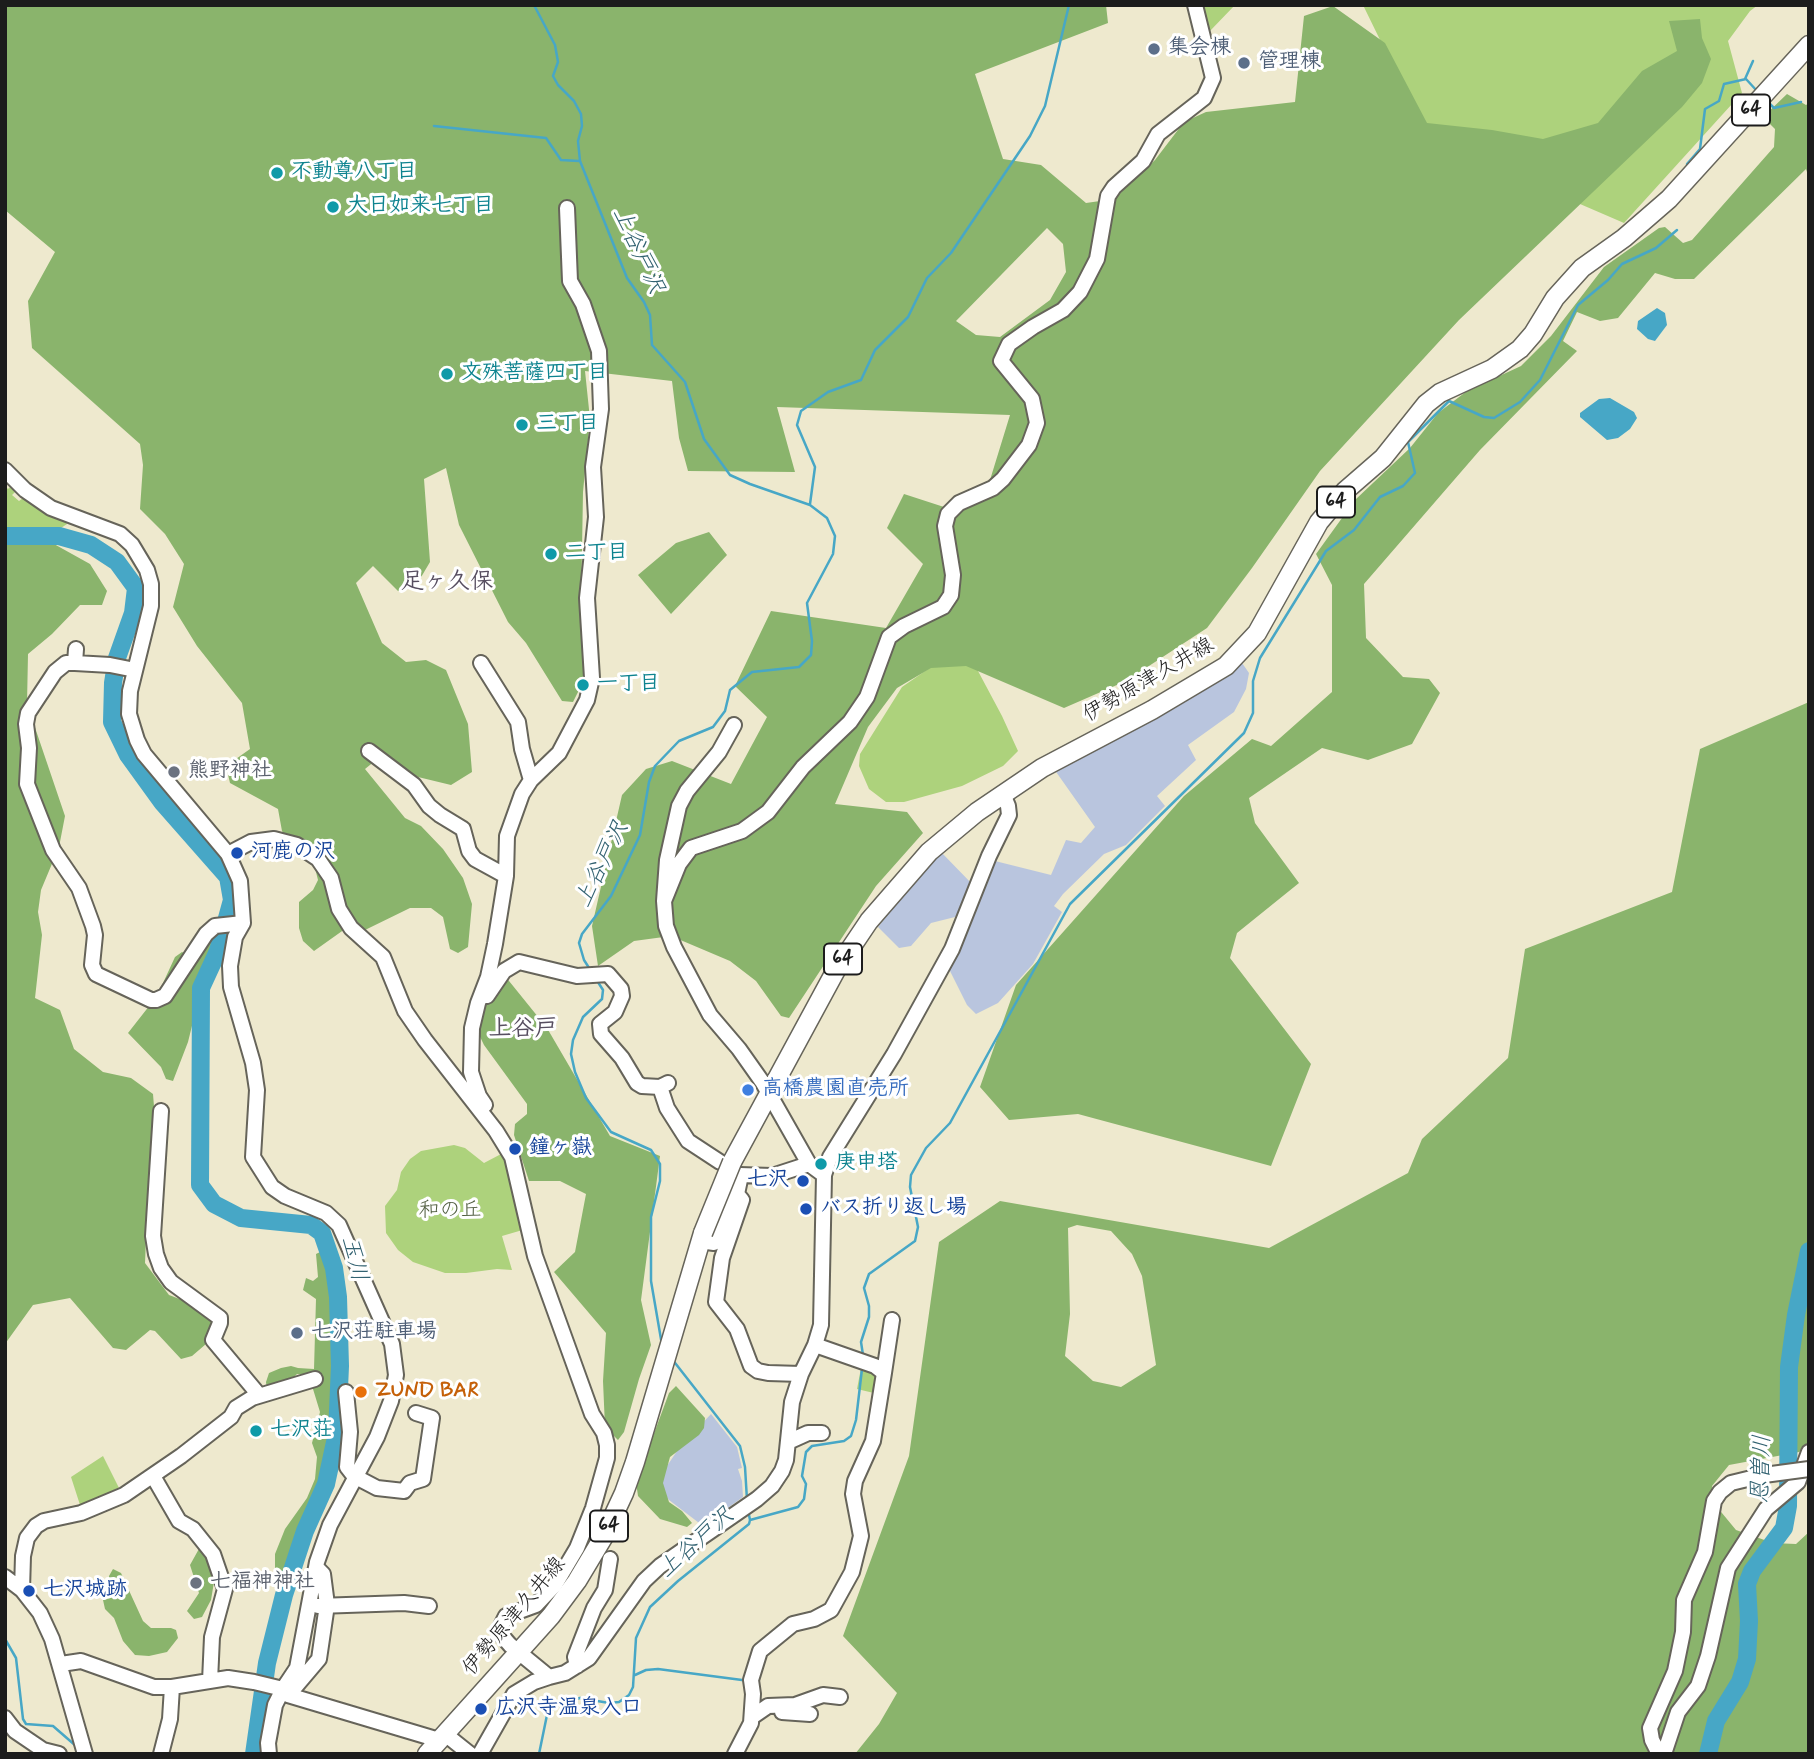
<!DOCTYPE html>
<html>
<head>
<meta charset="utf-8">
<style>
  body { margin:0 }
  #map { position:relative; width:1814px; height:1759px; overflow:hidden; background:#eee9ce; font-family:Mynerve,sans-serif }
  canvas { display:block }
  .frame { position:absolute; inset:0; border:7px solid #1c1c1c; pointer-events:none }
</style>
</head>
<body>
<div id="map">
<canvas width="1814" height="1759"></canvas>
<div class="frame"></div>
</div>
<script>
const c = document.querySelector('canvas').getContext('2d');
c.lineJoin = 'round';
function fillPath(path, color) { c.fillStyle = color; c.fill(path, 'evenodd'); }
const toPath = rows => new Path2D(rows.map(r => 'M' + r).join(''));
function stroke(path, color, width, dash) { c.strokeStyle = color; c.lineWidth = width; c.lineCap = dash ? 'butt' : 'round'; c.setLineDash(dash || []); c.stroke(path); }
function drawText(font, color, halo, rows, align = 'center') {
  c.font = font + ' Mynerve,"Klee One",sans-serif'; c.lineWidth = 6; c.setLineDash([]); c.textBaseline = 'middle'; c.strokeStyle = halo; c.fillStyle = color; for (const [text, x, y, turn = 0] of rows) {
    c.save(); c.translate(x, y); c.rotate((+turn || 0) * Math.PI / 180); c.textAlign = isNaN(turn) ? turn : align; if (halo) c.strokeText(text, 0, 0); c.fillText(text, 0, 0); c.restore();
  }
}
fillPath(toPath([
  [1240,660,1249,673,1246,689,1234,712,1188,745,1196,760,1157,796,1165,806,1126,845,1104,854,1063,894,1054,906,1062,912,1033,964,998,1003,976,1014,967,1005,948,967,995,861,1051,875,1066,840,1081,843,1095,827,1054,769],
  [941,852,974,886,955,917,931,923,911,946,899,948,878,927,920,873],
  [711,1414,737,1447,742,1468,738,1469,742,1481,743,1497,703,1526,669,1500,664,1493,662,1480,665,1469,679,1448]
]), '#b9c5de');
fillPath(toPath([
  [1202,5,1235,5,1209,32],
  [1363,5,1758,5,1750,11,1728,41,1742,93,1624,223,1536,185,1424,130],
  [5,486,8,489,10,487,15,492,12,495,19,501,23,498,44,513,66,521,67,524,55,532,25,530,5,533],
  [947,656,970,656,1002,716,1018,751,1003,766,962,786,904,802,886,802,869,789,859,766,860,754,902,687],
  [454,1145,465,1148,484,1163,503,1153,508,1161,526,1229,502,1236,512,1270,497,1269,466,1273,445,1273,413,1262,398,1250,386,1233,385,1206,397,1190,401,1172,410,1159,421,1151],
  [861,1368,880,1371,878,1394,857,1389],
  [103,1456,120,1490,81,1508,71,1477]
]), '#add27c');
fillPath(toPath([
  [5,5,1106,5,1108,23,975,74,1003,159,1041,165,1086,203,1114,199,1155,160,1184,122,1206,112,1295,102,1304,16,1333,6,1385,43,1427,123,1492,130,1543,139,1598,123,1642,71,1677,51,1669,21,1700,19,1702,38,1711,59,1702,83,1682,107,1459,320,1320,471,1252,568,1207,628,1126,681,1064,708,966,666,931,668,897,688,868,727,835,804,907,812,923,833,876,886,789,1018,781,1016,756,981,730,961,671,936,634,941,598,966,592,926,622,795,646,769,672,761,731,784,767,717,735,686,771,611,886,628,923,564,887,528,904,494,944,507,963,506,990,480,1010,415,777,407,795,472,688,471,679,438,672,381,585,371,590,419,583,492,581,607,584,680,573,702,562,701,526,643,508,622,459,525,446,468,424,479,430,562,417,584,398,591,373,566,356,583,382,643,406,662,426,660,446,670,468,724,472,772,451,785,418,777,381,756,365,769,405,818,421,826,443,849,463,878,472,904,468,947,458,953,450,949,443,917,431,908,410,908,365,930,352,924,314,951,303,941,299,928,299,902,313,890,318,880,314,864,293,850,282,831,278,809,230,783,226,766,250,749,242,703,197,646,173,607,184,564,165,534,140,509,143,465,140,444,32,348,28,301,55,252,5,210],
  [1047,228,1063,244,1066,272,1050,300,1000,337,976,335,956,321],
  [1787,94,1806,105,1809,103,1809,178,1806,169,1694,279,1675,279,1655,273,1618,318,1600,321,1577,312,1563,341,1577,351,1480,450,1364,584,1366,638,1403,677,1429,679,1440,693,1412,744,1368,760,1322,748,1249,798,1255,823,1299,883,1237,933,1230,958,1311,1064,1271,1166,1078,1114,1009,1120,980,1087,1016,985,1184,796,1252,739,1271,746,1332,692,1332,585,1316,554,1355,500,1410,448,1438,413,1467,391,1521,366,1551,336,1604,267,1659,228,1665,227,1683,243,1692,240,1774,147,1775,129,1763,117],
  [709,532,727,555,671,614,638,575,676,543],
  [5,544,54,544,90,564,107,591,102,605,80,605,52,634,28,654,27,704,65,816,59,847,41,890,38,912,42,935,35,998,60,1010,74,1049,103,1072,131,1078,153,1094,156,1131,148,1191,145,1263,169,1295,198,1306,212,1315,213,1326,206,1344,192,1356,181,1359,155,1331,150,1330,126,1350,113,1348,70,1298,33,1305,5,1344],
  [1809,702,1809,1445,1799,1452,1729,1465,1712,1486,1717,1507,1736,1530,1773,1543,1796,1544,1809,1532,1809,1754,855,1754,879,1724,897,1693,843,1636,909,1456,939,1242,1000,1201,1269,1248,1408,1173,1422,1139,1508,1058,1525,949,1672,892,1700,749],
  [1077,1225,1111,1231,1132,1254,1142,1276,1156,1365,1121,1387,1093,1381,1065,1356,1070,1314,1068,1228],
  [207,937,215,937,218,945,204,977,188,1042,173,1081,166,1079,161,1067,128,1033,157,996,175,957,182,952,186,954,193,969],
  [505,976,547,1028,610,1136,660,1156,641,1300,651,1345,639,1379,624,1432,618,1440,605,1427,603,1381,606,1333,554,1272,575,1252,586,1194,560,1181,529,1181,514,1135,515,1124,527,1114,527,1104,484,1045,469,1014],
  [322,1251,327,1260,334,1290,335,1343,332,1356,334,1377,343,1385,343,1419,341,1428,332,1434,326,1445,323,1477,319,1490,288,1569,281,1572,275,1570,275,1554,285,1529,307,1498,315,1479,317,1457,312,1443,320,1412,313,1389,305,1375,297,1374,289,1382,267,1390,266,1382,269,1373,281,1368,291,1366,298,1368,314,1369,316,1299,303,1290,306,1278,313,1281,318,1277,316,1254],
  [676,1386,705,1418,704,1428,699,1435,670,1457,663,1483,669,1502,682,1511,692,1523,687,1527,660,1519,638,1496,636,1482,669,1393],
  [200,1547,204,1548,215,1576,211,1600,202,1617,194,1619,187,1611,199,1593,190,1565],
  [113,1569,121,1573,143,1621,151,1628,171,1628,176,1630,178,1638,167,1652,149,1656,135,1655,123,1641,114,1618,105,1609,103,1600,109,1589,109,1576]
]), '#8ab46c');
fillPath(toPath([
  [1657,308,1665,313,1667,325,1655,341,1648,339,1637,329,1638,321],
  [1610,398,1634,412,1637,418,1630,429,1618,438,1607,440,1580,417,1580,413,1599,399]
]), '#47a7c6');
stroke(toPath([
  [534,5,555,45,558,62,553,76,558,85,574,101,581,114,582,126,578,141,580,161,627,278,644,302,650,315,652,345,685,382,704,439,730,475,750,484,810,505,827,518,835,536,833,554,807,603,812,641,811,655,799,667,752,672,730,690,725,711,713,727,679,741,655,766,649,782,640,835,611,896,582,934,579,943,584,960,591,971],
  [1745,79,1753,61],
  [1767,101,1774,108,1801,102],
  [434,126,546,138,561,160,579,161],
  [1687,164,1700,149,1705,109,1719,101,1724,84,1746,79,1757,91],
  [810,504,815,467,797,425,801,411,828,392,861,380,875,350,908,317,927,278,951,253,1030,136,1045,106,1069,5],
  [596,979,603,990,602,999,583,1017,573,1040,571,1054,575,1072,586,1098,611,1132,651,1150,660,1164,660,1181,651,1217,651,1281,662,1345],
  [863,1355,861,1342,869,1317,869,1306,864,1288,869,1274,915,1241,918,1227,910,1187,911,1175,926,1148,950,1123,1070,904,1244,733,1253,713,1253,681,1260,658,1326,551,1354,530,1380,497,1403,486,1415,473,1408,442,1449,401,1484,417,1494,418,1520,402,1540,380,1578,305,1608,280,1622,264,1656,248,1677,230],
  [672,1359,740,1446,745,1467,747,1500],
  [750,1520,798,1507,804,1499,806,1484,802,1476,806,1452,812,1446,844,1441,851,1436,856,1420,862,1369],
  [5,1639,16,1658,23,1719,26,1724,53,1726,76,1746],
  [635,1675,646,1670,658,1669,742,1680],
  [539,1754,547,1715,561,1702,580,1698,609,1703,619,1702,629,1695,633,1687,636,1638,650,1607,678,1581,749,1524,750,1520,748,1510]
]), '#47a7c6', 2.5);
stroke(toPath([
  [5,536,59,536,91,545,117,562,136,588,133,613,117,658,113,683,112,722,128,755,162,802,228,877,232,900,218,951,201,988,200,1185,214,1204,241,1218,311,1225,322,1233,334,1268,338,1297,340,1366,337,1433,326,1484,305,1531,284,1595,267,1663,254,1754],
  [1708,1754,1716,1721,1740,1682,1747,1659,1749,1621,1747,1584,1752,1571,1784,1528,1788,1506,1789,1367,1796,1315,1809,1251]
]), '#47a7c6', 18);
const minor = toPath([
  [5,470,25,490,51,508,120,534,132,545,147,570,151,584,151,606,130,691,129,714,137,740,144,754,228,854,240,881,243,923,235,937,230,966,231,987,253,1063,257,1090,253,1157,272,1187,285,1196,326,1213,339,1225,392,1344,396,1375,391,1401,377,1437,330,1525,317,1562,297,1668,283,1689,275,1705,268,1743,269,1754],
  [76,649,75,663,110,665,135,670],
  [75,663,66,663,55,672,28,713,26,724,29,748,27,784,53,850,79,888,93,926,95,935,92,965,96,974,151,1000,156,1000,165,996,206,934,215,926,243,923],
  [481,663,518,722,522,749,531,780],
  [734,725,719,752,687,791,679,806,667,860,664,901,666,926,674,947,710,1015,739,1049,763,1083,809,1164,824,1175],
  [369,751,414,785,429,806,440,815,463,829,469,851,475,859,506,876],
  [228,854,251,842,274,839,297,845,318,859,331,878,339,909,351,928,383,957,405,1011,425,1040,496,1131,512,1157,535,1256,592,1414,604,1433,607,1445,607,1458,593,1508,577,1548,555,1585,536,1605,506,1616,501,1626,503,1637,510,1645,549,1677,565,1673,589,1658,644,1581,660,1566,757,1499,772,1486,782,1471,786,1460,792,1402,801,1374,815,1345,821,1325,824,1175,830,1157,894,1054,952,949,989,856,1009,815,1008,806,1003,794],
  [664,901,679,864,691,848,742,831,768,812,803,767,850,722,867,697,889,637,904,626,943,607,951,595,953,575,945,526,948,514,959,503,993,488,1003,479,1029,445,1037,423,1032,399,1001,361,1009,344,1033,327,1063,310,1080,292,1097,259,1108,196,1114,187,1143,161,1158,134,1204,98,1213,78,1195,5],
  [487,996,504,971,519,962,577,976,608,974,621,989,622,996,615,1012,600,1024,601,1034,622,1058,637,1083,642,1086,660,1087,668,1083],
  [660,1087,667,1108,688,1141,720,1162],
  [485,1105,479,1096,471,1072,472,1028,478,1003,488,977,495,944,506,876,507,836,522,794,531,780,559,753,587,700,592,678,587,598,596,517,593,467,601,409,599,351,583,304,570,281,567,208],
  [161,1111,153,1236,156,1254,161,1268,171,1282,220,1318,220,1323,213,1340,259,1395],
  [739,1175,772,1176,809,1164],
  [737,1194,742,1200,722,1258,716,1302,737,1329,751,1366,758,1371,768,1373,801,1374],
  [700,1241,714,1243,718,1240,733,1199,737,1194,741,1175],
  [884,1373,892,1320],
  [346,1392,350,1432,347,1467,354,1476,377,1488,404,1491,410,1483,423,1479,432,1418,416,1413],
  [788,1442,808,1433,822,1433],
  [153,1476,179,1521,193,1529,213,1554,225,1589,212,1637,210,1681],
  [5,1577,22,1590,40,1613,52,1639,85,1754],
  [22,1590,23,1556,27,1538,36,1526,44,1521,81,1513,124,1495,181,1456,231,1417,236,1408,252,1398,315,1379],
  [318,1606,404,1603,429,1606],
  [61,1664,81,1661,154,1687,172,1687,228,1678,254,1682,283,1689,288,1695,439,1740],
  [577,1666,575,1657,594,1608,605,1590,610,1559],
  [291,1692,319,1659,327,1605,323,1574,316,1567],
  [782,1712,810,1714],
  [752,1717,768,1706,795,1705,823,1695,840,1697],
  [5,1718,15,1731,43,1750,59,1754],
  [445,1734,470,1754],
  [161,1754,170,1719,172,1687],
  [480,1754,514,1694,534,1682,549,1677],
  [735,1754,751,1723,753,1694,751,1680,760,1651,793,1624,814,1619,831,1610,852,1572,861,1536,853,1494,855,1481,873,1441,884,1373,875,1366,815,1345],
  [1659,1754,1652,1740,1650,1728,1675,1671,1683,1632,1684,1600,1705,1552,1714,1501,1720,1492,1731,1483,1764,1475],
  [1664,1754,1678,1712,1698,1686,1708,1656,1728,1568,1766,1509,1798,1482,1809,1452]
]);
const major = toPath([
  [732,1162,836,970,869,921,929,852,977,812,1042,768,1152,710,1226,666,1257,633,1319,522,1345,491,1383,458,1426,404,1440,393,1492,369,1520,349,1533,334,1555,298,1582,268,1624,238,1669,199,1809,45],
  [427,1754,551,1616,577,1581,604,1536,624,1493,635,1462,703,1233]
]);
stroke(minor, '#66645a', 18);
stroke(major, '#66645a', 21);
stroke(minor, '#fff', 14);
stroke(major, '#fff', 18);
const minorBridge = toPath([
  [1764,1475,1809,1469]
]);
const majorBridge = toPath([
  [703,1233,732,1162]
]);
stroke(minorBridge, '#66645a', 18, []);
stroke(majorBridge, '#66645a', 21, []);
stroke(minorBridge, '#fff', 14);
stroke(majorBridge, '#fff', 18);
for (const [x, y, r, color] of [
  [1154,49,7,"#5c6f8a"],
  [1244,63,7,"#5c6f8a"],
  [277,173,7,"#0f9aa8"],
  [333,207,7,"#0f9aa8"],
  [447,374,7,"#0f9aa8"],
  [522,425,7,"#0f9aa8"],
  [551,554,7,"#0f9aa8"],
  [583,685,7,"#0f9aa8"],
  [174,772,7,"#6b7280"],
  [237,853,7,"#1a4fb4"],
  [748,1090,7,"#3f7fe0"],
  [515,1149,7,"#1a4fb4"],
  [821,1164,7,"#0f9aa8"],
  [803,1181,7,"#1a4fb4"],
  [806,1209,7,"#1a4fb4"],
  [297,1333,7,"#5c6f8a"],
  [361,1392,7,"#e8710a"],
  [256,1431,7,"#0f9aa8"],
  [196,1583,7,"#6b7280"],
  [29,1591,7,"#1a4fb4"],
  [481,1709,7,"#1a4fb4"]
]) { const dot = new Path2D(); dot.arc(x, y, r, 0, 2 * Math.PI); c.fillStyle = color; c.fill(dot); stroke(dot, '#fff', 2.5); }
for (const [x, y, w] of [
  [1751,110,38],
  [1336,502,38],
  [843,959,38],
  [609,1526,38]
]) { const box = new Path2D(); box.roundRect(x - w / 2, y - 15.5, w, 31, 5); c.fillStyle = '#fff'; c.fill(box); stroke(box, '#1c1c1c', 2); }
drawText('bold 19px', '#1c1c1c', null, [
  ["64",1751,110],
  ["64",1336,502],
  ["64",843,959],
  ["64",609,1526]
]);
drawText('bold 21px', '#4e5e75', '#fff', [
  ["集会棟",1168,49],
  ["管理棟",1258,63],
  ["七沢荘駐車場",311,1333]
], 'left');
drawText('bold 21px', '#0d838f', '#fff', [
  ["不動尊八丁目",291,173],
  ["大日如来七丁目",347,207],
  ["文殊菩薩四丁目",461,374],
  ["三丁目",536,425],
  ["二丁目",565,554],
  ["一丁目",597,685],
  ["庚申塔",835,1164],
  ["七沢荘",270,1431]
], 'left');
drawText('21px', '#1c1c1c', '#fff', [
  ["伊勢原津久井線",1149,681,-30],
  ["伊勢原津久井線",515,1617,-50]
]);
drawText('bold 21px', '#5b616d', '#fff', [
  ["熊野神社",188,772],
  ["七福神神社",210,1583]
], 'left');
drawText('bold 21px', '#164399', '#fff', [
  ["河鹿の沢",251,853],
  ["鐘ヶ嶽",529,1149],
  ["七沢",789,1181,"right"],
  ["バス折り返し場",820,1209],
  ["七沢城跡",43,1591],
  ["広沢寺温泉入口",495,1709]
], 'left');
drawText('bold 21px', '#366cbe', '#fff', [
  ["高橋農園直売所",762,1090]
], 'left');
drawText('21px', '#4f5c3e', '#fff', [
  ["和の丘",450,1212]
]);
drawText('bold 21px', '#c56008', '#fff', [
  ["ZUND BAR",375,1392]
], 'left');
drawText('italic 23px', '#326271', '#fff', [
  ["上谷戸沢",637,251,65],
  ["上谷戸沢",603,865,-64],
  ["玉川",353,1259,76],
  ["恩曽川",1763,1469,-88],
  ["上谷戸沢",697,1544,-42]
]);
drawText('bold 23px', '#574e60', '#fff', [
  ["足ヶ久保",447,583],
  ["上谷戸",523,1030]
]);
</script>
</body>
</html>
